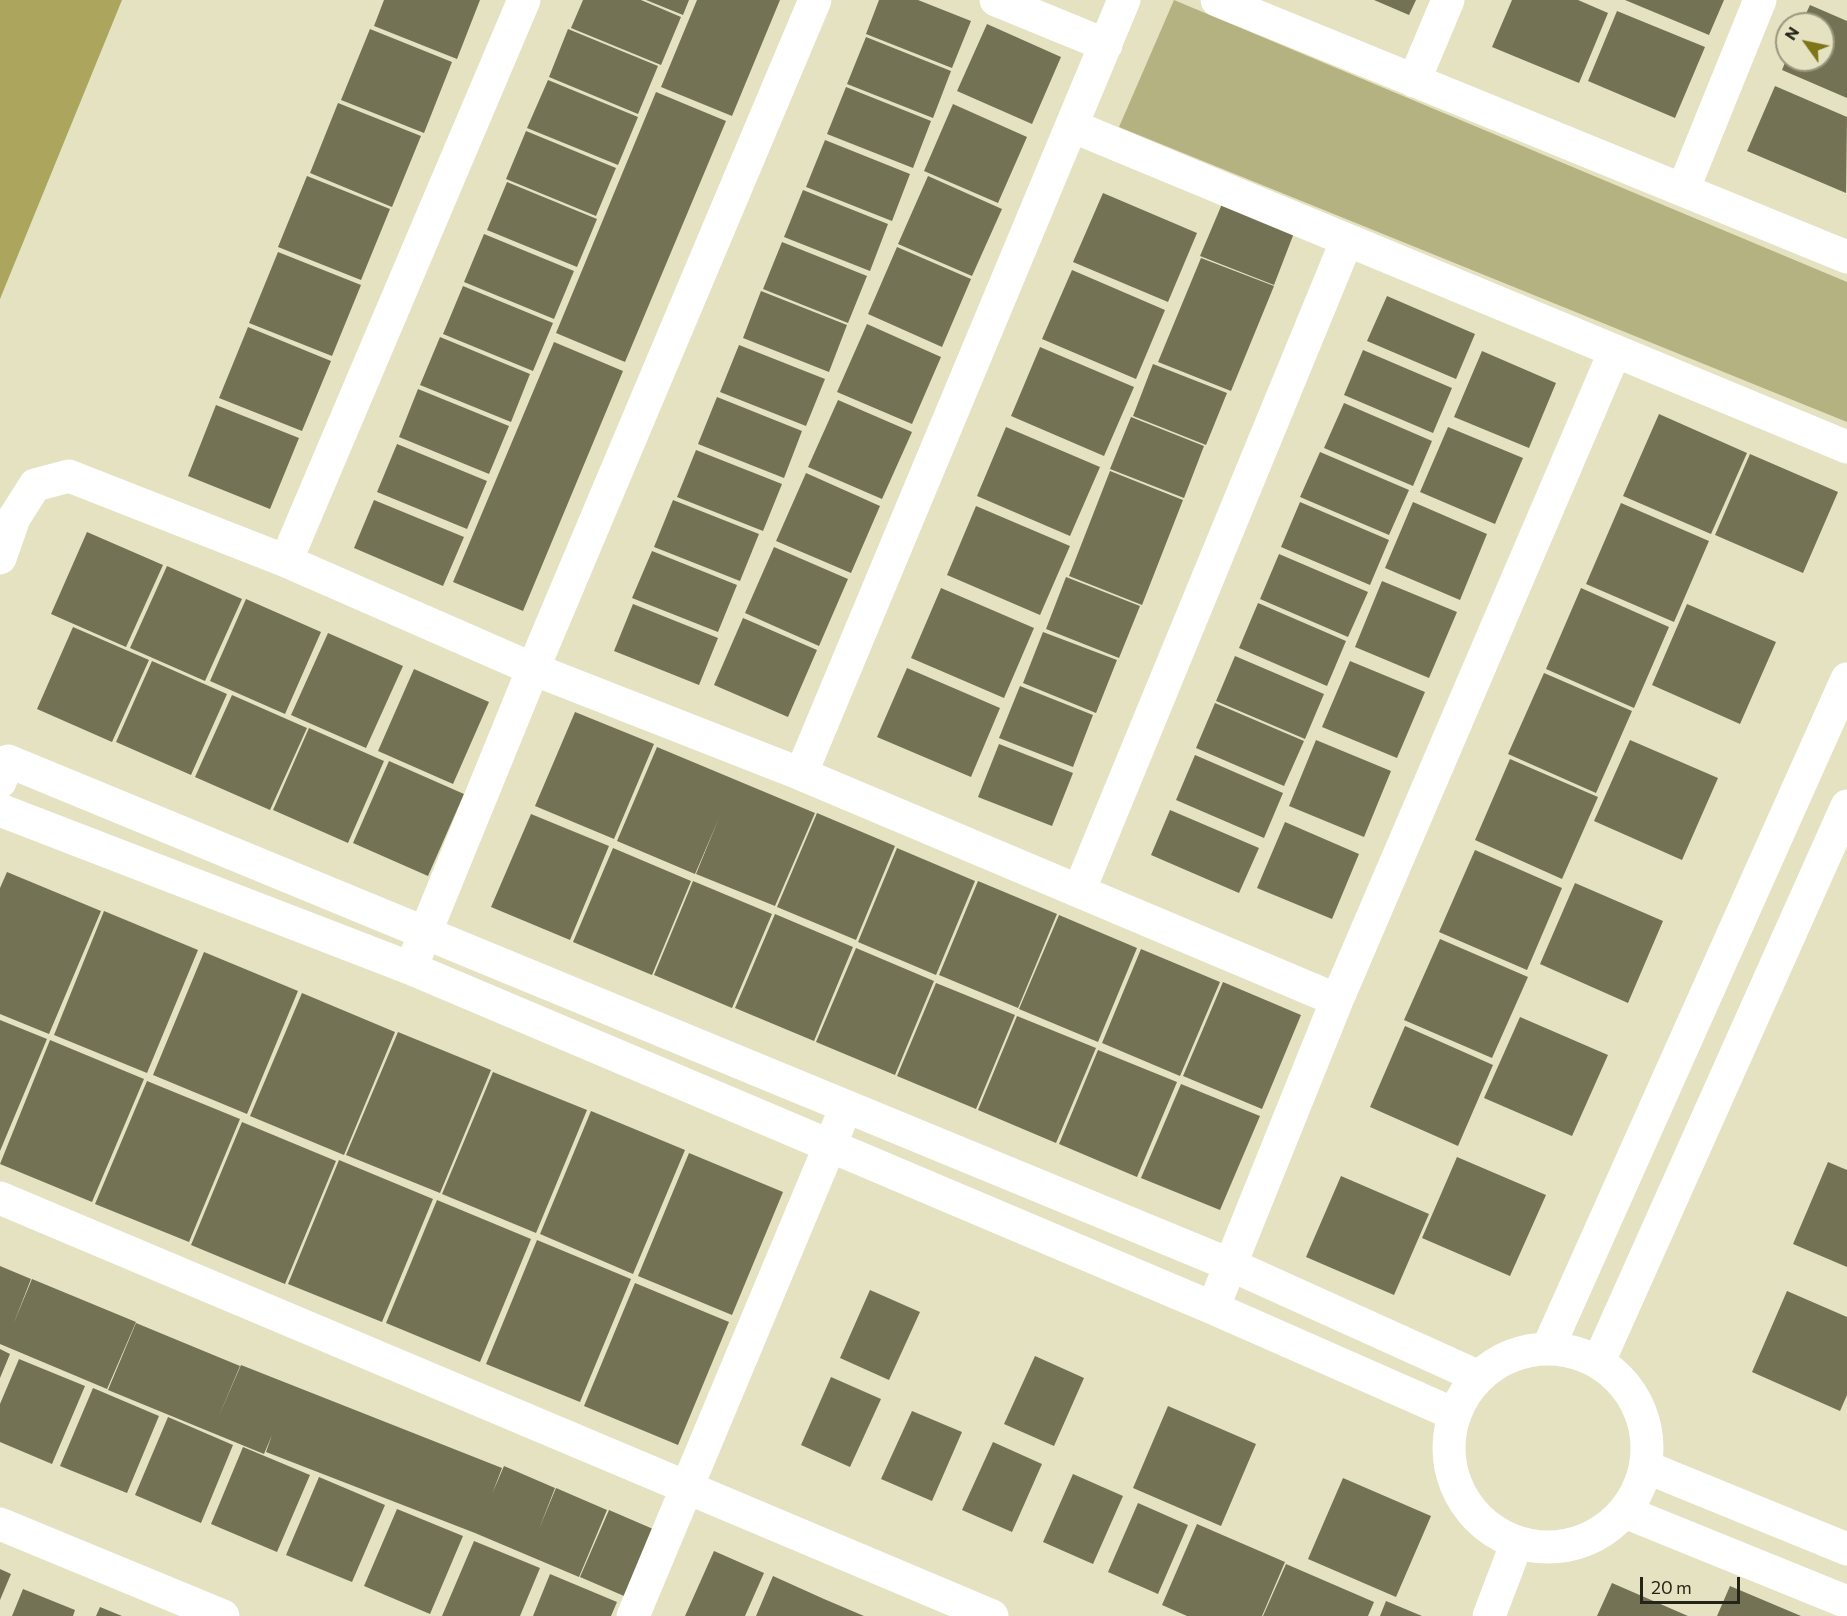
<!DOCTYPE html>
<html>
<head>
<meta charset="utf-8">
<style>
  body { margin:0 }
  #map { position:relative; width:1847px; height:1616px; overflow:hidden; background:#e4e2c1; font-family:Commissioner,sans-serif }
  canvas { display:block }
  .north { position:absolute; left:1775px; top:12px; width:60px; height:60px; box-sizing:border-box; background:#e4e2c1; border:2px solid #98967d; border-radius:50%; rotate:303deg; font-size:16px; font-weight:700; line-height:24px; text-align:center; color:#252418 }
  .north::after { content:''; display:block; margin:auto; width:21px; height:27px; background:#7d7518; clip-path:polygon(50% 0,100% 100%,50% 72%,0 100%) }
  .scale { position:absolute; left:1640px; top:1577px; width:100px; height:27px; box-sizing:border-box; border:3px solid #252418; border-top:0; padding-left:8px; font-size:18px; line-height:21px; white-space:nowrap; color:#252418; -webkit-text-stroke:4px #e4e2c1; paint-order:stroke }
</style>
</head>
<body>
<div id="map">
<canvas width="1847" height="1616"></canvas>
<div class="north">N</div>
<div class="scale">20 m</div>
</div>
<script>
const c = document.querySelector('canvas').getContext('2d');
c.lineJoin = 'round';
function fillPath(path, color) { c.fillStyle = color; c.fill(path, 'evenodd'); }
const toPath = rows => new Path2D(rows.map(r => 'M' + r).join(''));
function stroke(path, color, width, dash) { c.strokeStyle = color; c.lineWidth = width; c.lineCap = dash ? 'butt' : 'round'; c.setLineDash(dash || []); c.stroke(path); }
fillPath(toPath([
  [1174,0,1847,282,1847,422,1119,127]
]), '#b5b282');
fillPath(toPath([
  [0,0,122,0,0,299]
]), '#aba55e');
fillPath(toPath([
  [384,0,480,0,457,59,374,26],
  [583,0,641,0,681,17,661,65,571,28],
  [646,0,689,0,683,15],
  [697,0,780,0,732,116,661,87],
  [879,0,918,0,971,21,952,68,866,34],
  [1374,0,1416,0,1409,15],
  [1512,0,1578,0,1608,13,1579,83,1492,47],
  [1625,0,1724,0,1709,35],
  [1810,5,1847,21,1847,98,1782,70,1786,60,1823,60,1823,24,1801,24],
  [1617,11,1705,47,1675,118,1588,81],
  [987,24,1061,57,1032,124,957,91],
  [370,29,452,62,424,133,341,100],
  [568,29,658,66,638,114,549,77],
  [866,37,951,71,933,118,847,84],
  [548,80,638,117,618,165,527,128],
  [1775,86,1847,117,1846,193,1747,151],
  [846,87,931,121,913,168,827,134],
  [656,92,726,121,625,362,556,333],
  [338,103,421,136,392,207,310,173],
  [953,104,1027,137,998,203,924,171],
  [526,131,616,168,596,216,506,179],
  [825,140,910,174,892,221,806,187],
  [307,176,390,209,361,280,278,247],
  [928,176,1002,209,972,276,898,244],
  [507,182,597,219,577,267,487,230],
  [803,190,888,224,870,271,784,237],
  [1103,193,1197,233,1168,302,1073,262],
  [1222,204,1294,233,1274,285,1200,256],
  [484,234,574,271,554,319,464,282],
  [782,242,867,276,848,323,763,289],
  [897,247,971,279,942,347,868,314],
  [278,252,361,285,332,356,249,323],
  [1201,258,1274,286,1231,391,1158,362],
  [1072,270,1165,310,1136,379,1042,339],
  [463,286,553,323,533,371,443,334],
  [761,291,847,325,829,372,743,338],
  [1387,296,1475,334,1456,379,1367,341],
  [867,324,941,357,912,424,837,392],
  [248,327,331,361,302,431,219,398],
  [440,337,530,374,511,422,420,385],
  [554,342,623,371,523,611,453,582],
  [739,345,825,379,806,426,720,392],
  [1040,347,1134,387,1104,456,1011,416],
  [1363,350,1452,388,1433,433,1344,395],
  [1482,351,1556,383,1529,448,1454,417],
  [1153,364,1227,393,1206,445,1133,416],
  [418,389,509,426,489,474,399,437],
  [717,397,802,431,784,478,698,444],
  [838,400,912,432,882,499,808,467],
  [1344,403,1432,441,1413,486,1324,448],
  [216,405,299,438,270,509,188,476],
  [1659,414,1747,453,1711,534,1623,496],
  [1131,417,1204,446,1184,498,1110,469],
  [1006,427,1100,467,1070,536,977,496],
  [1448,427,1523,458,1495,524,1420,492],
  [397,444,487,481,467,529,377,492],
  [696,450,782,484,763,531,677,497],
  [1320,452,1409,490,1389,535,1300,497],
  [1750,454,1838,492,1803,573,1715,535],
  [1110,471,1183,500,1142,605,1069,576],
  [806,473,880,506,851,573,776,541],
  [374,500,464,537,443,586,354,548],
  [673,500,759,534,740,581,654,547],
  [1300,502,1389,540,1370,585,1281,547],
  [1413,502,1487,534,1460,600,1385,568],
  [1621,503,1709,541,1674,622,1586,584],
  [976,506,1070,546,1040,615,947,575],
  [87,532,163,565,126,647,51,614],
  [774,547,848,579,819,646,745,613],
  [652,551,737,585,718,632,632,598],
  [1279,554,1368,592,1348,637,1260,599],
  [167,566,242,599,205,681,130,648],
  [1066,577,1140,606,1119,658,1046,629],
  [1382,581,1457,612,1429,678,1355,647],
  [941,588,1034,628,1004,698,911,658],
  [1581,588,1669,627,1634,708,1546,669],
  [246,599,321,632,285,714,210,681],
  [1258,603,1346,641,1327,686,1239,648],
  [633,604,718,638,699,685,614,651],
  [1687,604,1776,642,1740,724,1652,685],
  [743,618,817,650,788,717,714,685],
  [73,627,149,660,112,742,37,709],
  [1043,632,1117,660,1096,713,1023,683],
  [328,633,403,666,366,748,291,715],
  [1235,656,1324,694,1305,739,1216,701],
  [152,661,227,694,191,775,116,742],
  [1350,661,1425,692,1397,758,1322,727],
  [907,668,1000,708,971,777,877,737],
  [414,669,489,702,453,784,378,751],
  [1544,673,1632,711,1596,793,1508,754],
  [1020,686,1093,715,1073,767,999,738],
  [232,695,307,728,270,810,195,777],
  [1215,703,1304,741,1284,786,1196,748],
  [575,712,654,744,614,839,535,806],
  [309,728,384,761,348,843,273,810],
  [1316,740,1391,771,1364,837,1289,806],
  [1630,740,1718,778,1682,860,1594,821],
  [999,744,1073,773,1052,826,978,797],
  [657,747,815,813,775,906,696,874,719,818,695,874,617,841],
  [1195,755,1283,793,1264,838,1176,800],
  [1510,759,1598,797,1562,879,1475,840],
  [389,761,464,794,428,876,353,843],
  [1170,810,1259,848,1239,893,1151,855],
  [817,813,895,846,856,940,777,907],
  [531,814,609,846,570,940,491,907],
  [1285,822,1359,854,1332,919,1257,888],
  [613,848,691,881,652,975,573,942],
  [897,848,975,881,936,975,858,942],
  [1475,850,1562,888,1527,970,1439,932],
  [7,872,101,911,49,1034,0,1014,0,888],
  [693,881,772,914,732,1008,654,975],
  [978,881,1057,914,1018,1008,939,975],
  [1575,883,1663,921,1628,1003,1540,964],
  [104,911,198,950,147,1073,54,1035],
  [775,914,853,947,814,1041,735,1008],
  [1059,915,1137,948,1098,1042,1019,1009],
  [1440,939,1528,977,1492,1058,1404,1020],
  [856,948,934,981,895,1075,816,1042],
  [1141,949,1220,982,1180,1076,1102,1043],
  [204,952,298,991,247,1114,153,1075],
  [1223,982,1301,1015,1262,1109,1183,1076],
  [936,983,1015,1015,976,1109,897,1076],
  [302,993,395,1032,344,1155,250,1116],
  [1017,1016,1096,1048,1056,1143,978,1110],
  [1520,1017,1608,1055,1572,1136,1484,1098],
  [0,1020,47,1039,0,1151],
  [1405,1026,1493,1065,1458,1146,1370,1107],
  [398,1032,491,1070,440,1193,346,1155],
  [50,1040,144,1079,92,1202,0,1164],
  [1098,1050,1177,1082,1137,1177,1059,1144],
  [493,1072,587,1110,536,1233,442,1194],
  [147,1081,240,1119,189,1242,95,1204],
  [1181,1084,1260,1116,1220,1210,1141,1178],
  [591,1111,685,1150,633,1274,540,1234],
  [242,1122,336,1161,285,1284,191,1245],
  [689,1153,783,1192,732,1315,638,1276],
  [1457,1157,1546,1195,1510,1276,1422,1238],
  [339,1160,433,1199,382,1322,288,1284],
  [1828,1162,1847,1170,1847,1267,1793,1244],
  [1341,1176,1429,1214,1394,1295,1306,1257],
  [437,1200,531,1239,480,1362,386,1323],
  [537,1240,631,1279,580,1402,486,1364],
  [0,1266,31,1279,13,1325,32,1279,136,1322,107,1389,0,1344],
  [635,1283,729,1322,678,1445,584,1406],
  [870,1290,920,1312,889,1380,840,1358],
  [1787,1291,1847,1317,1847,1395,1840,1411,1752,1372],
  [136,1323,240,1366,218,1418,241,1365,502,1468,492,1494,504,1466,555,1488,539,1529,556,1488,607,1510,579,1577,475,1533,266,1452,272,1435,264,1454,108,1390],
  [0,1349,10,1354,0,1378],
  [1035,1356,1084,1378,1054,1446,1004,1424],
  [19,1359,85,1386,52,1464,0,1442,0,1404],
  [831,1377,881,1399,850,1467,801,1445],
  [93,1388,159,1416,127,1493,60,1466],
  [1168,1406,1256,1444,1221,1526,1133,1488],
  [912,1411,962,1432,932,1501,881,1479],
  [168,1417,233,1445,201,1523,135,1495],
  [993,1442,1042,1464,1012,1532,962,1510],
  [243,1447,310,1475,277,1552,211,1524],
  [1073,1474,1123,1496,1093,1564,1043,1542],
  [319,1477,385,1505,352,1582,286,1555],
  [1343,1478,1431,1516,1396,1597,1308,1559],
  [1138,1503,1188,1525,1158,1594,1108,1572],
  [397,1509,463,1536,430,1614,364,1586],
  [609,1510,660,1532,631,1599,580,1577],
  [1197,1524,1285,1562,1262,1616,1187,1616,1162,1605],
  [474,1541,540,1568,520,1616,442,1616],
  [714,1551,764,1573,745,1616,685,1616],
  [1286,1564,1374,1602,1368,1616,1263,1616],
  [0,1569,11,1574,0,1600],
  [550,1574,617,1602,611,1616,533,1616],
  [773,1576,824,1599,864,1616,756,1616],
  [1612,1583,1688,1616,1597,1616],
  [1730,1586,1801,1616,1717,1616],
  [23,1589,75,1610,73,1616,12,1616],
  [1386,1601,1422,1616,1380,1616],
  [100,1607,122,1616,96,1616]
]), '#747255');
stroke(toPath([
  [996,0,1106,45],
  [1217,0,1847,257],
  [1414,81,1448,0],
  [1072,126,1847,447],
  [1683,190,1760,0],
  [0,558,14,518,35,485,69,476,286,561,533,669,801,774,1337,1000],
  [286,561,524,0],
  [801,774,1124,0],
  [0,782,8,761,1231,1265,1479,1377],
  [0,810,410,968,1213,1308,1454,1414],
  [1079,891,1347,240],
  [417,953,533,669,815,0],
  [0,1198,992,1616],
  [1213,1308,1337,1000,1615,351],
  [1548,1348,1847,679],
  '1449 1448a99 99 0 1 1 198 0a99 99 0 1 1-198 0Z',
  [1599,1361,1847,806],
  [1646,1467,1847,1549],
  [1625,1512,1847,1602],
  [0,1524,223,1616],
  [633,1616,839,1124],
  [1489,1616,1516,1545]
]), '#fff', 33);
</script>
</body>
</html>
